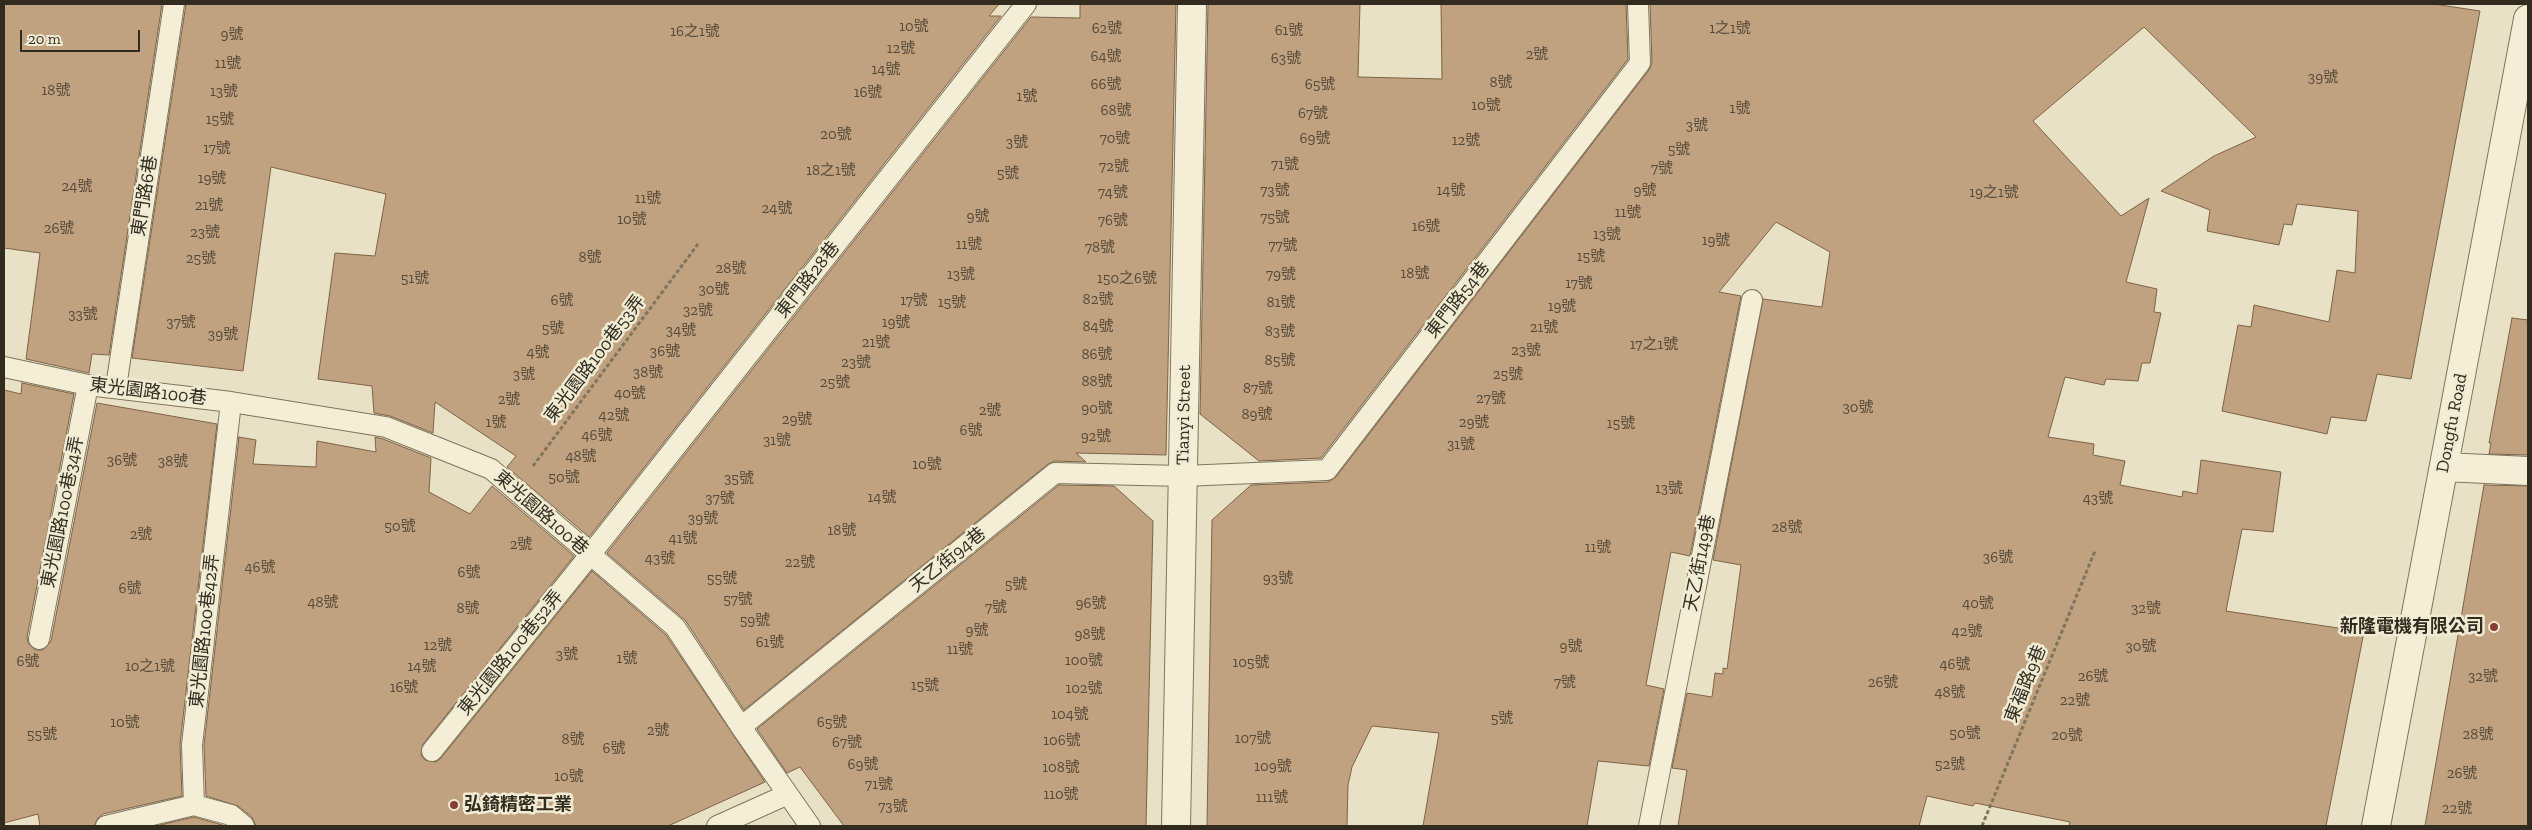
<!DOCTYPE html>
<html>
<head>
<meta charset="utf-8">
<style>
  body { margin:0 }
  #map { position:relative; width:2532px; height:830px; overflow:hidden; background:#e8e1c5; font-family:"Zilla Slab",serif }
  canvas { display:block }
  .frame { position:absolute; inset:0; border:5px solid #322b1f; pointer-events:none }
  .scale { position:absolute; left:20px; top:30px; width:120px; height:22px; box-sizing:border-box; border:2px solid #322b1f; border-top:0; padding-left:6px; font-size:15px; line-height:18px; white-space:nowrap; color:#322b1f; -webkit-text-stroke:4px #f0ebd3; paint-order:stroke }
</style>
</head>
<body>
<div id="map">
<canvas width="2532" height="830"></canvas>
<div class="frame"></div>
<div class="scale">20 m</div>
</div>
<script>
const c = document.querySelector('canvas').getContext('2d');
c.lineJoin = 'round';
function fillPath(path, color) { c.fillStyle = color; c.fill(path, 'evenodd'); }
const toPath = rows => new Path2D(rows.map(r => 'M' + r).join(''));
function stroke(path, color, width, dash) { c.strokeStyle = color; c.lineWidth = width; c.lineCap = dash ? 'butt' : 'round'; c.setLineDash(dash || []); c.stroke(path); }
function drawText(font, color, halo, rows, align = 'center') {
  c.font = font + ' "Zilla Slab","Noto Sans TC",serif'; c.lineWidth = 5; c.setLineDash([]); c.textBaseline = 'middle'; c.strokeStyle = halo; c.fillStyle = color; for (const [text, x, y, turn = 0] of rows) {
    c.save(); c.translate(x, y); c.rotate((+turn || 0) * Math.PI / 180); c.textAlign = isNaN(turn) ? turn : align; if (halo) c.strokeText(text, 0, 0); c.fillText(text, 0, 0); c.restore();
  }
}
const building = toPath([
  [4,4,162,4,109,355,92,354,89,373,26,359,40,253,4,248,4,4],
  [186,4,999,4,989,16,1001,16,589,537,507,467,516,456,435,402,433,433,390,416,374,413,372,386,318,379,335,253,375,256,386,194,271,167,243,371,132,358,186,4],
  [1080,4,1176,4,1166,455,1076,453,1086,462,1055,461,1048,464,744,710,685,620,607,553,1031,17,1080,18,1080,4],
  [1208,4,1360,4,1358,77,1442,79,1441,4,1626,4,1628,59,1321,458,1259,461,1200,414,1208,4],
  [1650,4,2434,4,2480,11,2411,379,2377,374,2366,421,2331,417,2327,434,2222,411,2238,325,2251,327,2254,305,2329,322,2337,270,2355,273,2358,211,2297,204,2292,225,2284,224,2279,245,2207,231,2210,210,2161,191,2214,156,2256,137,2144,27,2033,121,2121,216,2149,198,2126,282,2157,289,2154,312,2161,313,2150,363,2142,363,2138,381,2106,379,2104,385,2065,377,2048,437,2094,444,2093,455,2125,461,2120,485,2182,497,2183,491,2197,494,2201,460,2281,472,2273,532,2242,529,2226,611,2364,632,2326,826,2069,826,2070,822,1975,803,1973,806,1927,796,1919,826,1678,826,1687,770,1672,768,1687,693,1712,697,1715,673,1723,674,1723,668,1727,669,1741,565,1713,560,1763,299,1822,307,1830,252,1776,222,1719,292,1741,296,1690,556,1671,552,1646,685,1664,689,1649,766,1598,761,1587,826,1423,826,1439,733,1372,726,1352,767,1348,785,1347,826,1207,826,1212,520,1251,485,1328,482,1336,477,1649,70,1652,63,1650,4],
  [2512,318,2528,320,2528,455,2489,454,2491,443,2489,443,2512,318],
  [22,383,74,394,27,637,28,643,36,650,43,650,51,641,97,403,217,424,180,744,182,796,103,814,98,818,94,826,40,826,38,814,4,823,4,390,21,394,22,383],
  [239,437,256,440,253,464,316,467,317,441,376,452,375,437,383,439,431,458,429,492,470,514,492,486,574,556,423,744,421,755,425,760,436,762,441,758,592,571,666,635,765,782,668,826,256,826,252,817,238,806,206,796,204,745,239,437],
  [1059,485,1114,486,1153,521,1146,826,844,826,800,767,787,773,757,729,1059,485],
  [2484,485,2528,486,2528,826,2425,826,2484,485],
  [194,817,226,826,156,826,194,817]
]);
fillPath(building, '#c1a280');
stroke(building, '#7c6246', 1);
const service = toPath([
  [4,367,88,385,231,402,386,427,491,469,675,627,741,727,810,826],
  [116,387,174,4],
  [231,402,192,745,194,805,231,815,244,826],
  [39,639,88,385],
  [741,727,1055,473,1183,476,1327,470,1640,63,1638,4],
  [432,751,590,555,1026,4],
  [106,826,194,805],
  [717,826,786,795],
  [1649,826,1752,300]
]);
const minor = toPath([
  [2444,467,2528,471],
  [1176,826,1192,4],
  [2376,826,2528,19]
]);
stroke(service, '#80745d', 22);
stroke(minor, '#80745d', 30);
stroke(toPath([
  [533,466,698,244],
  [1982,826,2095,551]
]), '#80745d', 3, [4, 2.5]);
stroke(service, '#f4eed7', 20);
stroke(minor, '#f4eed7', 28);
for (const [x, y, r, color] of [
  [2494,627,5,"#873e35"],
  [454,805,5,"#873e35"]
]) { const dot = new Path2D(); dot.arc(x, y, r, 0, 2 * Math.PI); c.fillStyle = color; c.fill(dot); stroke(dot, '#f0ebd3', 2); }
drawText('15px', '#564937', null, [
  ["10號",914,27],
  ["62號",1107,29],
  ["1之1號",1730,29],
  ["61號",1289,31],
  ["16之1號",695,32],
  ["9號",232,35],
  ["12號",901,49],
  ["2號",1537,55],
  ["64號",1106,57],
  ["63號",1286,59],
  ["11號",228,64],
  ["14號",886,70],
  ["39號",2323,78],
  ["8號",1501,83],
  ["66號",1106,85],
  ["65號",1320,85],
  ["18號",56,91],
  ["13號",224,92],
  ["16號",868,93],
  ["1號",1027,97],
  ["10號",1486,106],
  ["1號",1740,109],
  ["68號",1116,111],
  ["67號",1313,114],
  ["15號",220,120],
  ["3號",1697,126],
  ["20號",836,135],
  ["70號",1115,139],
  ["69號",1315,139],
  ["12號",1466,141],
  ["3號",1017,143],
  ["17號",217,149],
  ["5號",1679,150],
  ["71號",1285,165],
  ["72號",1114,167],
  ["7號",1662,169],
  ["18之1號",831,171],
  ["5號",1008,174],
  ["19號",212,179],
  ["24號",77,187],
  ["73號",1275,191],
  ["14號",1451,191],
  ["9號",1645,191],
  ["74號",1113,193],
  ["19之1號",1994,193],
  ["11號",648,199],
  ["21號",209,206],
  ["24號",777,209],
  ["11號",1628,213],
  ["9號",978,217],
  ["75號",1275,218],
  ["10號",632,220],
  ["76號",1113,221],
  ["16號",1426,227],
  ["26號",59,229],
  ["23號",205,233],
  ["13號",1607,235],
  ["19號",1716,241],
  ["11號",969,245],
  ["77號",1283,246],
  ["78號",1100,248],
  ["15號",1591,257],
  ["8號",590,258],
  ["25號",201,259],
  ["28號",731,269],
  ["18號",1415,274],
  ["13號",961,275],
  ["79號",1281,275],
  ["51號",415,279],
  ["150之6號",1127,279],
  ["17號",1579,284],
  ["30號",714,290],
  ["82號",1098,300],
  ["6號",562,301],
  ["17號",914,301],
  ["15號",952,303],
  ["81號",1281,303],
  ["19號",1562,307],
  ["32號",698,311],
  ["33號",83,315],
  ["37號",181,323],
  ["19號",896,323],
  ["84號",1098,327],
  ["21號",1544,328],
  ["5號",553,329],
  ["34號",681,331],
  ["83號",1280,332],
  ["39號",223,335],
  ["21號",876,343],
  ["17之1號",1654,345],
  ["23號",1526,351],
  ["36號",665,352],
  ["4號",538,353],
  ["86號",1097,355],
  ["85號",1280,361],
  ["23號",856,363],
  ["38號",648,373],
  ["3號",524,375],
  ["25號",1508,375],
  ["88號",1097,382],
  ["25號",835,383],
  ["87號",1258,389],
  ["40號",630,394],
  ["27號",1491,399],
  ["2號",509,400],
  ["30號",1858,408],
  ["90號",1097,409],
  ["2號",990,411],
  ["89號",1257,415],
  ["42號",614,416],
  ["29號",797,420],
  ["1號",496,423],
  ["29號",1474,423],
  ["15號",1621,424],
  ["6號",971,431],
  ["46號",597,436],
  ["92號",1096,437],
  ["31號",777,441],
  ["31號",1461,445],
  ["48號",581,457],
  ["36號",122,461],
  ["38號",173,462],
  ["10號",927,465],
  ["50號",564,478],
  ["35號",739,479],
  ["13號",1669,489],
  ["14號",882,498],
  ["37號",720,499],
  ["43號",2098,499],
  ["39號",703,519],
  ["50號",400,527],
  ["28號",1787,528],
  ["18號",842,531],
  ["2號",141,535],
  ["41號",683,539],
  ["2號",521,545],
  ["11號",1598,548],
  ["36號",1998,558],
  ["43號",660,559],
  ["22號",800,563],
  ["46號",260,568],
  ["6號",469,573],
  ["55號",722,579],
  ["93號",1278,579],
  ["5號",1016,585],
  ["6號",130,589],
  ["57號",738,600],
  ["48號",323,603],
  ["96號",1091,604],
  ["40號",1978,604],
  ["7號",996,608],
  ["8號",468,609],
  ["32號",2146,609],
  ["59號",755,621],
  ["9號",977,631],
  ["42號",1967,632],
  ["98號",1090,635],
  ["61號",770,643],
  ["12號",438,646],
  ["9號",1571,647],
  ["30號",2141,647],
  ["11號",960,650],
  ["3號",567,655],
  ["1號",627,659],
  ["100號",1084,661],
  ["6號",28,662],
  ["105號",1251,663],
  ["46號",1955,665],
  ["10之1號",150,667],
  ["14號",422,667],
  ["26號",2093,677],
  ["32號",2483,677],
  ["7號",1565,683],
  ["26號",1883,683],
  ["15號",925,686],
  ["16號",404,688],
  ["102號",1084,689],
  ["48號",1950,693],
  ["22號",2075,701],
  ["104號",1070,715],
  ["5號",1502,719],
  ["10號",125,723],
  ["65號",832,723],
  ["2號",658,731],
  ["50號",1965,734],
  ["55號",42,735],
  ["28號",2478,735],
  ["20號",2067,736],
  ["107號",1253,739],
  ["8號",573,740],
  ["106號",1062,741],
  ["67號",847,743],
  ["6號",614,749],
  ["69號",863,765],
  ["52號",1950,765],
  ["109號",1273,767],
  ["108號",1061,768],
  ["26號",2462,774],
  ["10號",569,777],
  ["71號",879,785],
  ["110號",1061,795],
  ["111號",1272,798],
  ["73號",893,807],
  ["22號",2457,809]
]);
drawText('18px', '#322b1f', '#f0ebd3', [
  ["東門路6巷",145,196,-81],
  ["東門路28巷",808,280,-52],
  ["東門路54巷",1458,300,-52],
  ["東光園路100巷53弄",595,359,-53],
  ["東光園路100巷",148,392,7],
  ["Tianyi Street",1184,415,-89],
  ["Dongfu Road",2452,423,-79],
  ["東光園路100巷34弄",63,512,-79],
  ["東光園路100巷",541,513,41],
  ["天乙街94巷",948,560,-39],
  ["天乙街149巷",1700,563,-79],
  ["東光園路100巷42弄",205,631,-84],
  ["東光園路100巷52弄",511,653,-51],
  ["東福路9巷",2026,684,-68]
]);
drawText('bold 18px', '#322b1f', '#f0ebd3', [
  ["新隆電機有限公司",2484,627],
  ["弘錡精密工業",464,805,"left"]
], 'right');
</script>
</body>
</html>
